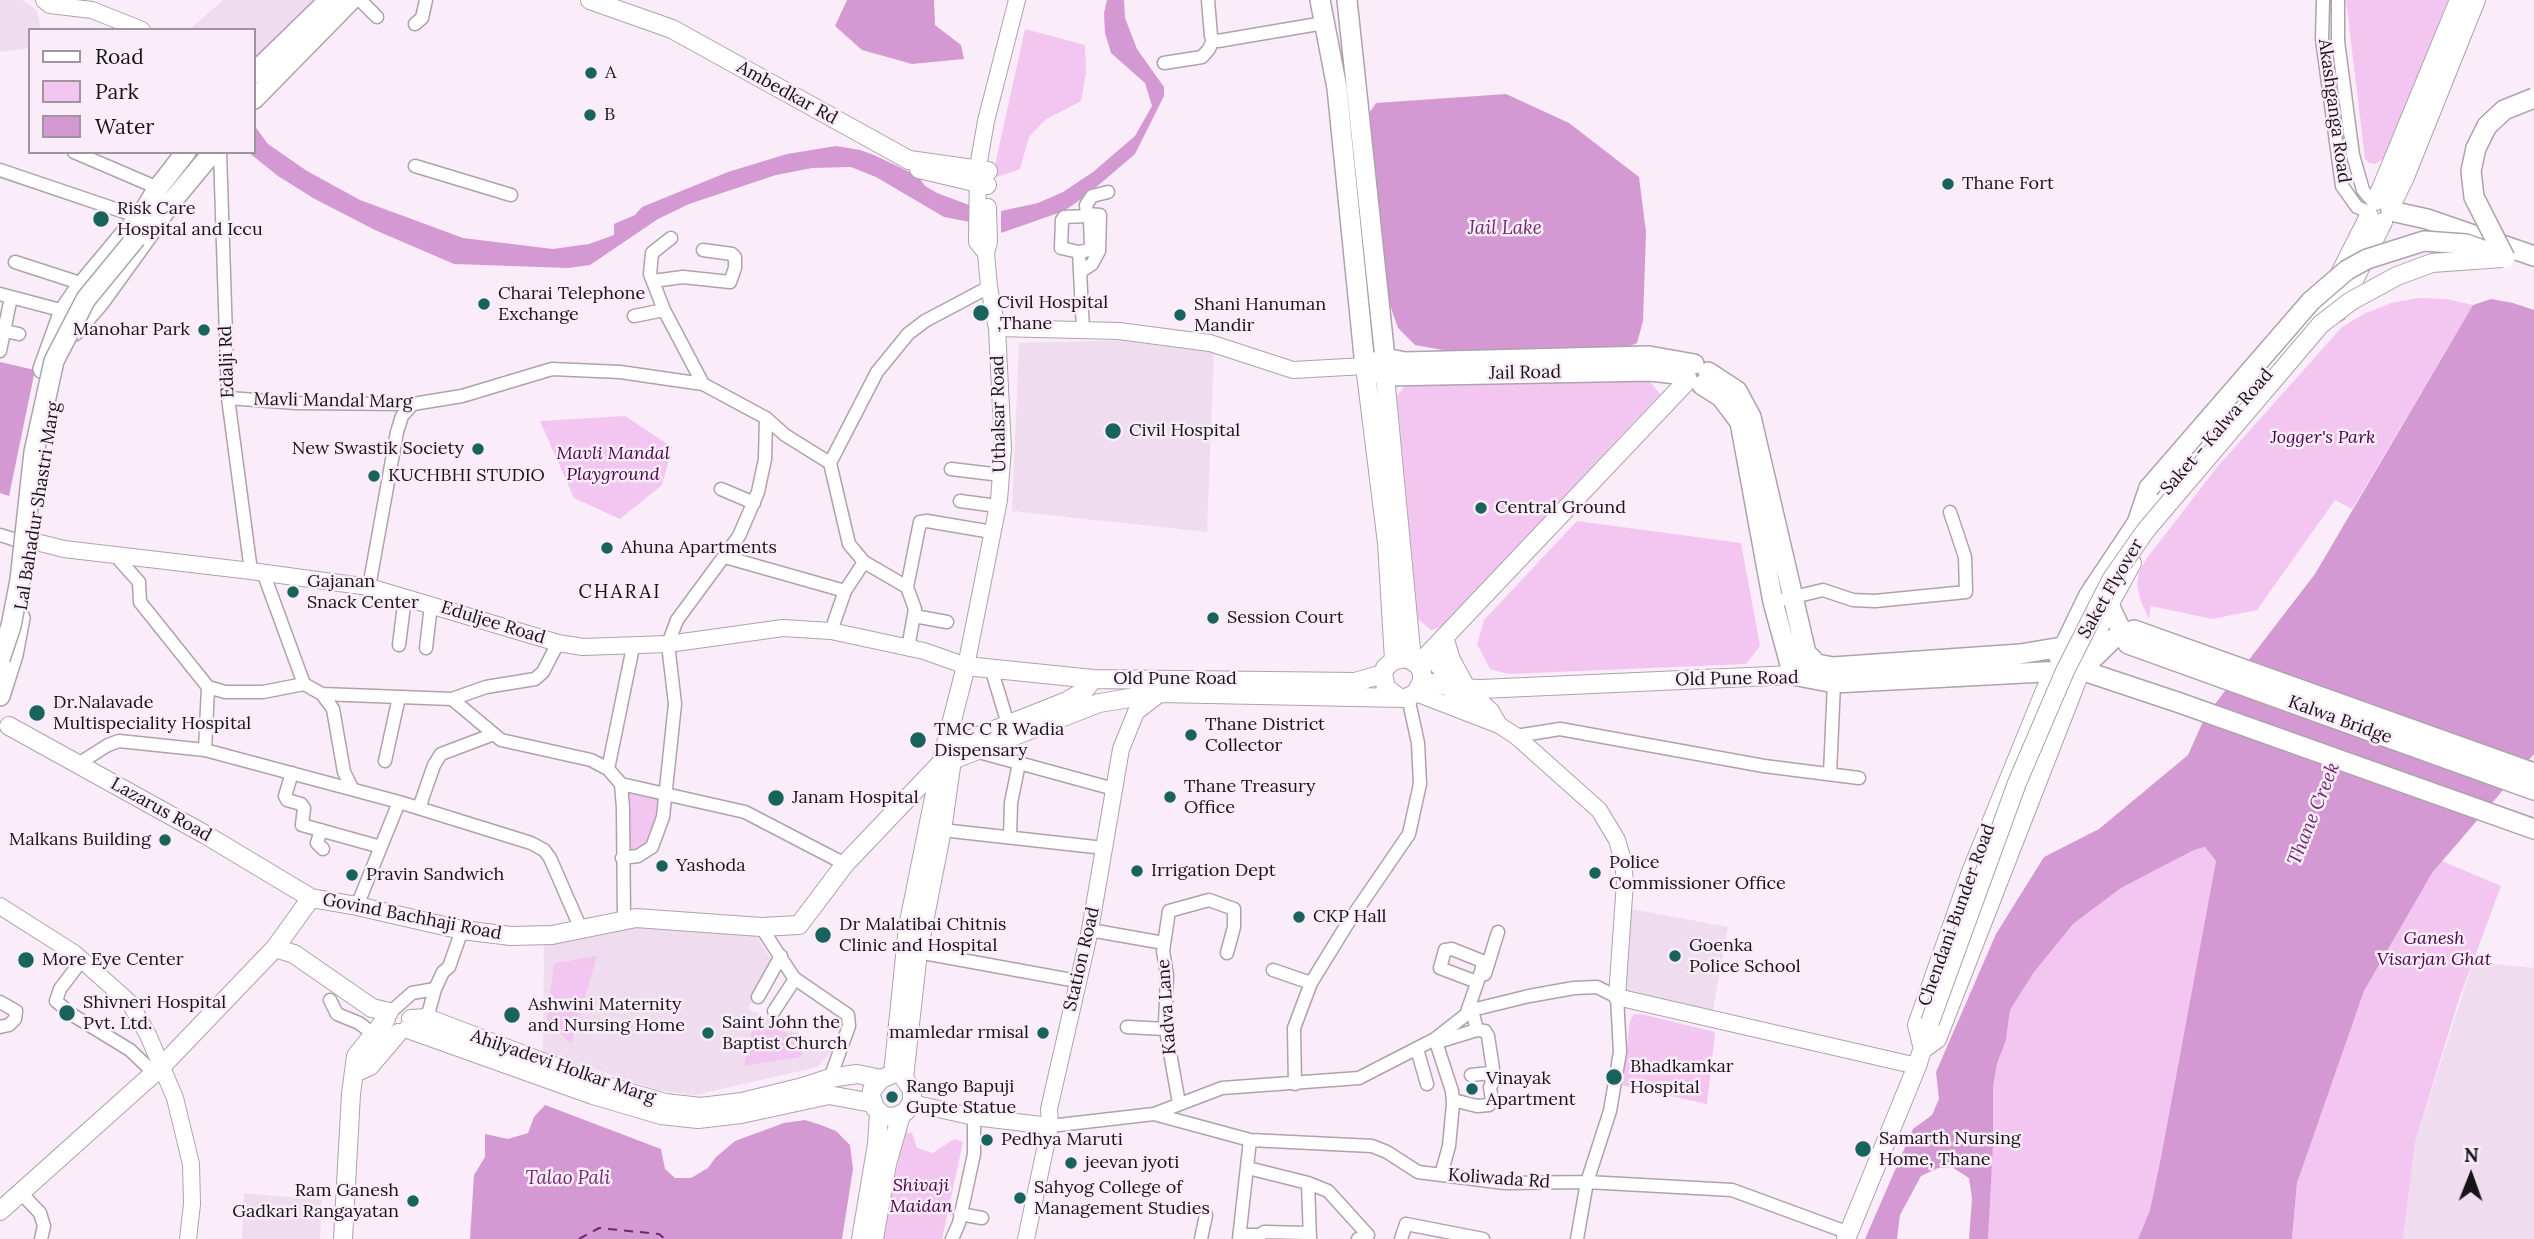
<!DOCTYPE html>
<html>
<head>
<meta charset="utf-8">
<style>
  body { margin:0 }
  #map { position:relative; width:2534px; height:1239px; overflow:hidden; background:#faecf9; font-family:Lora,serif }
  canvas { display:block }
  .legend { position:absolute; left:28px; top:28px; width:228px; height:126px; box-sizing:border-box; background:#faecf9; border:2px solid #9f959f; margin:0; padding:9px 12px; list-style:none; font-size:21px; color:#171317 }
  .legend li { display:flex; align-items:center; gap:14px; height:35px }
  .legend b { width:35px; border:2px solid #9f959f }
  .north { position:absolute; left:2436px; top:1141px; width:70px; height:70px; -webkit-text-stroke:5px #faecf9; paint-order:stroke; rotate:1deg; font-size:19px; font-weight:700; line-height:28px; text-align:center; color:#171317 }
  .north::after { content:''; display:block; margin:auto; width:24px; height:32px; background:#171317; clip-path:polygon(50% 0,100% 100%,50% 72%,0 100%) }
</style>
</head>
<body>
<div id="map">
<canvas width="2534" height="1239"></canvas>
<ul class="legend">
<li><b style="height:9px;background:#fff"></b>Road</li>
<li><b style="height:19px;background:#f2c6f0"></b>Park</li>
<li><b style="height:19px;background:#d499d2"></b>Water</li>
</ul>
<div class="north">N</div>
</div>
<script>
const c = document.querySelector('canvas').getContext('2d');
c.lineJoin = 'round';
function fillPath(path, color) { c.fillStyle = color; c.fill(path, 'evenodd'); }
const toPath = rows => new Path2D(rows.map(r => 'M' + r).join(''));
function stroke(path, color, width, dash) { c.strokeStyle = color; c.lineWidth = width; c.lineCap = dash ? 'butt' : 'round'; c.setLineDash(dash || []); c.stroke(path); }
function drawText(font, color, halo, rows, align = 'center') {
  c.font = font + ' Lora,serif'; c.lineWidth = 5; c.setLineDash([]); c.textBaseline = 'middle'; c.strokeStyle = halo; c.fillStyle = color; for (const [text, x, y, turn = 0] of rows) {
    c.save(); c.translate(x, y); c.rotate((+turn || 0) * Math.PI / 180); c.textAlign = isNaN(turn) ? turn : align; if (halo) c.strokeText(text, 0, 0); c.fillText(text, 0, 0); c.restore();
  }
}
fillPath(toPath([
  [0,0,23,0,37,11,41,30,30,30,30,48,0,52],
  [223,0,322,0,254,64,254,30,189,30],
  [1133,340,1214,351,1207,532,1012,511,1019,343],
  [1631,909,1728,927,1712,1015,1627,993,1624,985],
  [633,924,754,933,771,959,748,1009,833,1050,817,1067,695,1095,662,1091,543,1053,544,944],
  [2473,962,2534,968,2534,1239,2403,1239,2415,1142],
  [244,1193,322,1200,320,1239,242,1239]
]), '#efdcee');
fillPath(toPath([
  [2346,0,2448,0,2385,158,2375,164,2369,163,2365,159],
  [1025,29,1085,45,1086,73,1081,101,1045,120,1029,137,1020,169,997,177,995,165],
  [2418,298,2446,299,2473,305,2352,509,2335,500,2257,610,2212,619,2151,606,2149,619,2140,599,2137,585,2139,572,2147,558,2218,466,2342,327,2366,313,2391,303],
  [1648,379,1660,394,1441,627,1431,630,1418,619,1397,396,1406,385],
  [625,416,672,447,662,485,620,519,574,498,540,421],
  [1577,521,1741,543,1760,646,1746,664,1508,674,1490,669,1477,644,1484,620],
  [626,788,661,795,657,853,627,850],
  [2205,847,2216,861,2161,1157,2150,1210,2138,1239,1988,1239,1993,1087,1997,1064,2006,1040,2010,1010,2033,972,2073,924,2121,888,2194,850],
  [2442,861,2501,886,2459,999,2415,1142,2403,1239,2292,1239,2297,1183,2364,991,2432,873],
  [597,956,571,1044,547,1020,554,963],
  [1634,1014,1641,1014,1715,1032,1707,1104,1622,1085,1630,1021],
  [755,1019,805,1042,801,1057,744,1066],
  [905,1133,912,1133,917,1148,933,1153,954,1139,963,1142,942,1239,881,1239]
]), '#f2c6f0');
fillPath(toPath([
  [847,0,934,0,935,25,961,45,964,59,912,64,862,50,835,26],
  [1107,0,1124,0,1125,18,1137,49,1164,87,1164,96,1135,154,1087,195,1064,211,1001,233,1001,211,1038,203,1063,192,1093,172,1135,136,1152,106,1145,83,1111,53,1105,33,1104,13],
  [1506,94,1569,123,1639,177,1646,232,1643,321,1637,343,1621,350,1459,353,1415,345,1398,328,1390,305,1367,116,1376,103],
  [254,125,268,144,307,171,360,200,463,238,553,249,589,244,614,235,614,224,635,215,642,207,728,172,787,154,836,146,860,150,874,155,918,176,925,186,937,193,969,205,970,222,944,217,876,177,851,167,812,168,776,175,689,204,658,219,590,265,568,268,454,264,375,230,313,198,278,176,248,152,254,152],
  [2491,299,2513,303,2534,310,2534,754,2432,873,2364,991,2297,1183,2292,1239,2138,1239,2150,1210,2161,1157,2216,861,2205,847,2194,850,2121,888,2073,924,2034,972,2010,1010,2006,1040,1997,1064,1993,1087,1993,1143,1988,1239,1969,1239,1972,1198,1969,1178,1952,1167,1938,1168,1921,1176,1900,1215,1897,1239,1865,1239,1913,1129,1932,1115,1939,1099,1936,1072,1996,934,2044,857,2099,829,2188,755,2205,717,2315,574,2473,305],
  [0,362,35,370,9,496,0,493],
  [545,1105,661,1149,665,1169,675,1178,691,1178,708,1168,716,1157,735,1141,784,1123,805,1120,821,1125,836,1131,850,1145,853,1169,842,1239,470,1239,474,1175,485,1157,485,1134,508,1139,528,1133,534,1117]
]), '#d499d2');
stroke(toPath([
  [579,1239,599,1228,659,1234,665,1239]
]), '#6e296e', 2, [9, 7]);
const minor = toPath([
  [360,0,377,17],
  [1208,0,1211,36,1213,40,1218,41,1324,23],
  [2323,0,2322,39,2342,186,2357,207,2368,212],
  [2338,0,2338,41,2353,155,2363,190,2373,202],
  [415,24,422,18,426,0],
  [1164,63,1202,57,1209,49,1213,40],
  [74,152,158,188],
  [220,152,228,398,251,571],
  [415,166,511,195],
  [0,170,139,217],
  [671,238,652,253,650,274,664,310,703,384],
  [1079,252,1089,250,1091,247,1090,219,1087,216,1064,217,1062,220,1061,248,1079,252,1083,330],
  [15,262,83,284],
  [1080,272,1092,264,1099,251,1100,215,1087,214,1086,205,1092,196,1108,192],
  [653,281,683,277,730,282,735,268,735,257,732,254,703,250],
  [0,294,64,311],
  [634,316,664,310],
  [0,330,19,334],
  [0,351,11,297],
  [228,398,296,403,413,404,462,396,552,369,620,372,703,384,766,418,785,435,830,463],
  [830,463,877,372,908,334,925,321,989,287],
  [830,463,849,544,864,562,907,587],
  [951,469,1001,475],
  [721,489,754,503],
  [960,501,997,506],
  [0,535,19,541],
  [115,555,139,582,140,602,208,687],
  [725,557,845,591],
  [263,572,304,684,322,694,333,709,344,772,352,788],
  [369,587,397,432,402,416,413,404],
  [1773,602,1823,590,1853,600,1875,601,1966,592,1965,557,1950,512],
  [914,616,947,622],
  [831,631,845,591,864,562],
  [399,645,405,597],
  [426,648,431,605],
  [908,648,915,609,907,587,920,522,927,521,992,532],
  [991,668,1008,724],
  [208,687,225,692,263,692,304,684],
  [322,694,452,699,486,687,535,679,543,672,558,643],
  [452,699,501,740,591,760,608,769,621,784,745,812,845,864],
  [1516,736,1560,729,1764,766,1859,778],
  [205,750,208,687],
  [975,751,1019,763],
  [385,761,399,697],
  [78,764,108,745,119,741,205,750,399,802,531,843,544,850,550,858,581,929],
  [608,769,633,647],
  [292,773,285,796,287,800,301,804,304,808,302,825,381,847],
  [1830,774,1834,683],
  [621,784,623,808,624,921],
  [419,808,434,765,441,754,494,734],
  [321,830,317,843,323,849],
  [942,830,1104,848],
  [1010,837,1011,803,1019,763,1114,789],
  [622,858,638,856,652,847,663,817,675,704,668,644,677,620,739,536,758,492,765,459,766,418],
  [357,906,399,802],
  [761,927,794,978,848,1015,849,1026,830,1078,829,1084],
  [1090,930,1164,943],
  [918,952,1077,981],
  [82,960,60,989,56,1001,71,1014,130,1050,154,1073],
  [1273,970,1311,983],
  [1485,974,1498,932],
  [758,997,781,956],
  [330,1000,337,1014,359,1023,380,1039],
  [0,1002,16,1011,15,1019,9,1025,0,1027],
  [394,1009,412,993,435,989],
  [774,1011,795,979],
  [1467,1012,1482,969,1482,961,1452,949,1445,950,1440,968,1477,982],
  [427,1018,435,989,443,972,449,967,462,930],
  [1127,1027,1166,1029],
  [1435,1039,1452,1091,1453,1104,1449,1146,1441,1175],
  [1444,1040,1477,1030],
  [1417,1049,1427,1084],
  [1471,1075,1490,1073],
  [1295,1084,1294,1028,1311,983,1346,926,1409,834,1420,784,1418,743,1408,697],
  [1457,1101,1477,1106,1489,1105,1492,1101,1490,1087,1492,1084,1490,1073,1493,1069,1488,1036,1485,1031,1477,1030,1472,1010],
  [1179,1103,1165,1025,1167,975,1163,951,1169,911,1209,900,1234,909,1234,927,1227,953],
  [1154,1114,1250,1140,1372,1146,1387,1152,1418,1172,1505,1183,1587,1182,1732,1190,1849,1233],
  [1050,1126,1154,1114,1222,1088,1359,1078,1435,1039,1472,1010,1529,996,1574,988,1597,987,1617,997,1620,1052,1610,1111,1587,1182,1577,1239],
  [1248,1168,1308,1183,1328,1191,1368,1235,1358,1239],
  [1308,1183,1310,1239],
  [21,1193,40,1213,44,1226,41,1239],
  [960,1214,982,1218],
  [1240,1235,1260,1235,1264,1232,1309,1233],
  [952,1239,959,1223,974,1154,974,1117],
  [1201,1239,1206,1215],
  [1239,1239,1250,1140],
  [1401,1239,1406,1224,1483,1239]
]);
const tertiary = toPath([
  [44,0,50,5,92,10,142,30],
  [986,253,989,242,988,207],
  [997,328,1119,331,1210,343,1293,370,1365,366],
  [19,541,32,541,64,549,251,571,369,587,558,643,583,647,668,644,783,628,831,631,924,651,966,666,999,500,1003,448,997,328,989,287,986,253,977,242,978,167,986,121,1017,0],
  [1452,692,1480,701,1491,711,1499,725],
  [1416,693,1499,725,1516,736,1599,810,1617,840,1623,861,1625,882,1617,997,1917,1066],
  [0,906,74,953,130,1003,148,1035,175,1098,191,1164,192,1204,188,1239],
  [912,1103,974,1117,1050,1126],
  [1026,1239,1050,1126,1049,1109,1090,930,1121,749,1136,712,1161,693]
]);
const secondary = toPath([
  [590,0,672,29,909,160,988,171],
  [919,169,987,185],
  [2376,201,2459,0],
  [2390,208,2405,177,2476,0],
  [2338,312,2383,222],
  [1365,366,1387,543,1394,660],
  [1385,376,1412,660],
  [2137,523,2321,311,2369,216],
  [1444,637,1451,660,1467,689],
  [1429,653,1457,688],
  [1418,665,1688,380],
  [1383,674,1355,682,1093,679,966,666,941,763,908,927,893,1074,881,1079,872,1090,871,1096,875,1108,884,1116,895,1117,905,1112,912,1103,912,1090,904,1078,918,952,942,830,952,760,1099,703,1161,693,1403,698,1408,697,1416,693,1422,681,1422,672,1418,665,1407,658,1394,660,1385,668,1383,674,1386,688,1398,697],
  [1422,681,1457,688,1481,689,1793,675,1810,658],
  [9,726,206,835,311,898,357,906,462,930,511,936,552,935,636,918,761,927,799,925,845,864,941,763],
  [955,755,961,746,971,739,1067,701,1084,691,1093,679],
  [275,948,294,954,372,1008,389,1012],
  [411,1019,427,1018,597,1083,665,1103,701,1107,742,1102,803,1087,830,1078,857,1074,881,1079],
  [408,1029,593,1095,661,1115,698,1119,741,1114,829,1095,872,1103],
  [1923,1049,1937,1039,2081,670,2109,605,2132,563],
  [1923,1049,1917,1025,1971,872,2053,671],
  [354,1073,370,1066,398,1033],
  [0,1211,162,1066,275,948,311,898],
  [343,1239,351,1094,356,1056,386,1019],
  [861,1239,877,1144,879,1113],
  [874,1239,887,1164,901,1115],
  [1846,1239,1917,1066,1926,1038]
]);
const primary = toPath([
  [1320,0,1337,88,1365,366],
  [1347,0,1385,358,1385,376],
  [254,73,329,0],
  [254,99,351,0],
  [2391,211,2427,219,2534,256],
  [74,331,100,301,173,200,213,152],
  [1376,362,1385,358,1405,362,1649,356,1694,364],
  [43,369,64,311,80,288,144,211,158,188,186,152],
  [1376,372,1385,376,1650,371,1686,375],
  [1708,372,1737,391,1751,417,1806,653,1817,664,1833,667,2020,654,2062,647],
  [1702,385,1721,397,1740,422,1773,602,1793,675,1834,683,2081,670,2180,703,2534,829],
  [2094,587,2109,605,2128,644,2534,790],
  [2059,657,2089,595,2137,523,2149,488],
  [2081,670,2113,639,2134,630,2534,773],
  [0,696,13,655,20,618]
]);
stroke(minor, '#aea2ae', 15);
stroke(tertiary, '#aea2ae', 18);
stroke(secondary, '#aea2ae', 20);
stroke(primary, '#aea2ae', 22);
stroke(minor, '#fff', 12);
stroke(tertiary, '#fff', 16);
stroke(secondary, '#fff', 18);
stroke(primary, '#fff', 19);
const secondaryBridge = toPath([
  [1930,1022,2017,783,2065,671,2111,580,2146,530,2321,324,2351,301,2397,276,2432,263,2503,258]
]);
const primaryBridge = toPath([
  [2505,258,2474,197,2471,171,2476,148,2487,126,2504,110,2534,98],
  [2149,488,2311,301,2347,270,2367,259,2424,241,2466,244,2505,258],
  [0,659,11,626,20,580,34,452,54,361,86,299,136,238]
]);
stroke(secondaryBridge, '#aea2ae', 20, []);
stroke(primaryBridge, '#aea2ae', 22, []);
stroke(secondaryBridge, '#fff', 18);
stroke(primaryBridge, '#fff', 19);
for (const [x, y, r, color] of [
  [591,73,7,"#18645d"],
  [590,115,7,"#18645d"],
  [1948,184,7,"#18645d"],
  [101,219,9,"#18645d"],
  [484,304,7,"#18645d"],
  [981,313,9,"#18645d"],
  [1180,315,7,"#18645d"],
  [204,330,7,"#18645d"],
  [1113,431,9,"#18645d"],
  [478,449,7,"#18645d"],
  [374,476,7,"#18645d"],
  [1481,508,7,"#18645d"],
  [607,548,7,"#18645d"],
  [293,592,7,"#18645d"],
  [1213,618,7,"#18645d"],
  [37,713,9,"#18645d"],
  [1191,735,7,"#18645d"],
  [918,740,9,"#18645d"],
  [1170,797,7,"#18645d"],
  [776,798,9,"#18645d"],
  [165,840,7,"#18645d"],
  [662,866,7,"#18645d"],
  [1137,871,7,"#18645d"],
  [1595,873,7,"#18645d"],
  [352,875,7,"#18645d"],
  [1299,917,7,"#18645d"],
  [823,935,9,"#18645d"],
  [1675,956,7,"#18645d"],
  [26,960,9,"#18645d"],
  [67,1013,9,"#18645d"],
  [512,1015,9,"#18645d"],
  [708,1033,7,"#18645d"],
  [1043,1033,7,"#18645d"],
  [1614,1077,9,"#18645d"],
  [1472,1089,7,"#18645d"],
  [892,1097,7,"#18645d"],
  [987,1140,7,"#18645d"],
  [1863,1149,9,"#18645d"],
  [1071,1163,7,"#18645d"],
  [1020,1198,7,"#18645d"],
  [413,1201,7,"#18645d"]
]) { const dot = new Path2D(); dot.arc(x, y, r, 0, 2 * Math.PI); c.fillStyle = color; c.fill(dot); stroke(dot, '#faecf9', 2.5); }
drawText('18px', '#171317', '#faecf9', [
  ["A",605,73],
  ["B",604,115],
  ["Thane Fort",1962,184],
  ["Risk Care",117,209],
  ["Hospital and Iccu",117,230],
  ["Charai Telephone",498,294],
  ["Exchange",498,315],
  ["Civil Hospital",997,303],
  [",Thane",997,324],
  ["Shani Hanuman",1194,305],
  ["Mandir",1194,326],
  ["Manohar Park",190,330,"right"],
  ["Civil Hospital",1129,431],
  ["New Swastik Society",464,449,"right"],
  ["KUCHBHI STUDIO",388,476],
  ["Central Ground",1495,508],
  ["Ahuna Apartments",621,548],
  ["Gajanan",307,582],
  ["Snack Center",307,603],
  ["Session Court",1227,618],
  ["Dr.Nalavade",53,703],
  ["Multispeciality Hospital",53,724],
  ["Thane District",1205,725],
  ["Collector",1205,746],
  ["TMC C R Wadia",934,730],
  ["Dispensary",934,751],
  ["Thane Treasury",1184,787],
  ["Office",1184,808],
  ["Janam Hospital",792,798],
  ["Malkans Building",151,840,"right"],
  ["Police",1609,863],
  ["Commissioner Office",1609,884],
  ["Yashoda",676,866],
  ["Irrigation Dept",1151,871],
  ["Pravin Sandwich",366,875],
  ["CKP Hall",1313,917],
  ["Dr Malatibai Chitnis",839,925],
  ["Clinic and Hospital",839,946],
  ["Goenka",1689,946],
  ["Police School",1689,967],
  ["More Eye Center",42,960],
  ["Shivneri Hospital",83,1003],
  ["Pvt. Ltd.",83,1024],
  ["Ashwini Maternity",528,1005],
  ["and Nursing Home",528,1026],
  ["Saint John the",722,1023],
  ["Baptist Church",722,1044],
  ["mamledar rmisal",1029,1033,"right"],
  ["Bhadkamkar",1630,1067],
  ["Hospital",1630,1088],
  ["Vinayak",1486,1079],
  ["Apartment",1486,1100],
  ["Rango Bapuji",906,1087],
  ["Gupte Statue",906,1108],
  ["Samarth Nursing",1879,1139],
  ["Home, Thane",1879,1160],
  ["Pedhya Maruti",1001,1140],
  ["jeevan jyoti",1085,1163],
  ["Sahyog College of",1034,1188],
  ["Management Studies",1034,1209],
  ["Ram Ganesh",399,1191,"right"],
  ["Gadkari Rangayatan",399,1212,"right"]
], 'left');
drawText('18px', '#171317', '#faecf9', [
  ["Ambedkar Rd",787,93,29],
  ["Akashganga Road",2334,111,82],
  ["Edalji Rd",227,362,-92],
  ["Jail Road",1525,373,-1],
  ["Mavli Mandal Marg",333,401,1],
  ["Uthalsar Road",999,414,-91],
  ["Saket - Kalwa Road",2217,432,-49],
  ["Lal Bahadur Shastri Marg",38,506,-81],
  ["Saket Flyover",2111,589,-60],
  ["Eduljee Road",493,623,17],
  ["Old Pune Road",1175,679],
  ["Old Pune Road",1737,679,-1],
  ["Kalwa Bridge",2340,720,20],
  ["Lazarus Road",161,810,29],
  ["Chendani Bunder Road",1957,915,-70],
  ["Govind Bachhaji Road",412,917,11],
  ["Station Road",1082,959,-77],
  ["Kadva Lane",1167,1007,-94],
  ["Ahilyadevi Holkar Marg",563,1067,19],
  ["Koliwada Rd",1499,1179,4]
]);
drawText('italic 18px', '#480049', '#faecf9', [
  ["Jogger's Park",2323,438],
  ["Mavli Mandal",613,454],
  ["Playground",613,475],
  ["Ganesh",2434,939],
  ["Visarjan Ghat",2434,960],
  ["Shivaji",921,1186],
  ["Maidan",921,1207]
]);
drawText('italic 19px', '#6e296e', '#faecf9', [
  ["Jail Lake",1505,229],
  ["Thane Creek",2314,814,-68],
  ["Talao Pali",568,1179]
]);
c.letterSpacing = '2px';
drawText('19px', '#171317', '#faecf9', [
  ["CHARAI",620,593]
]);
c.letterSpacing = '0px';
</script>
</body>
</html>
